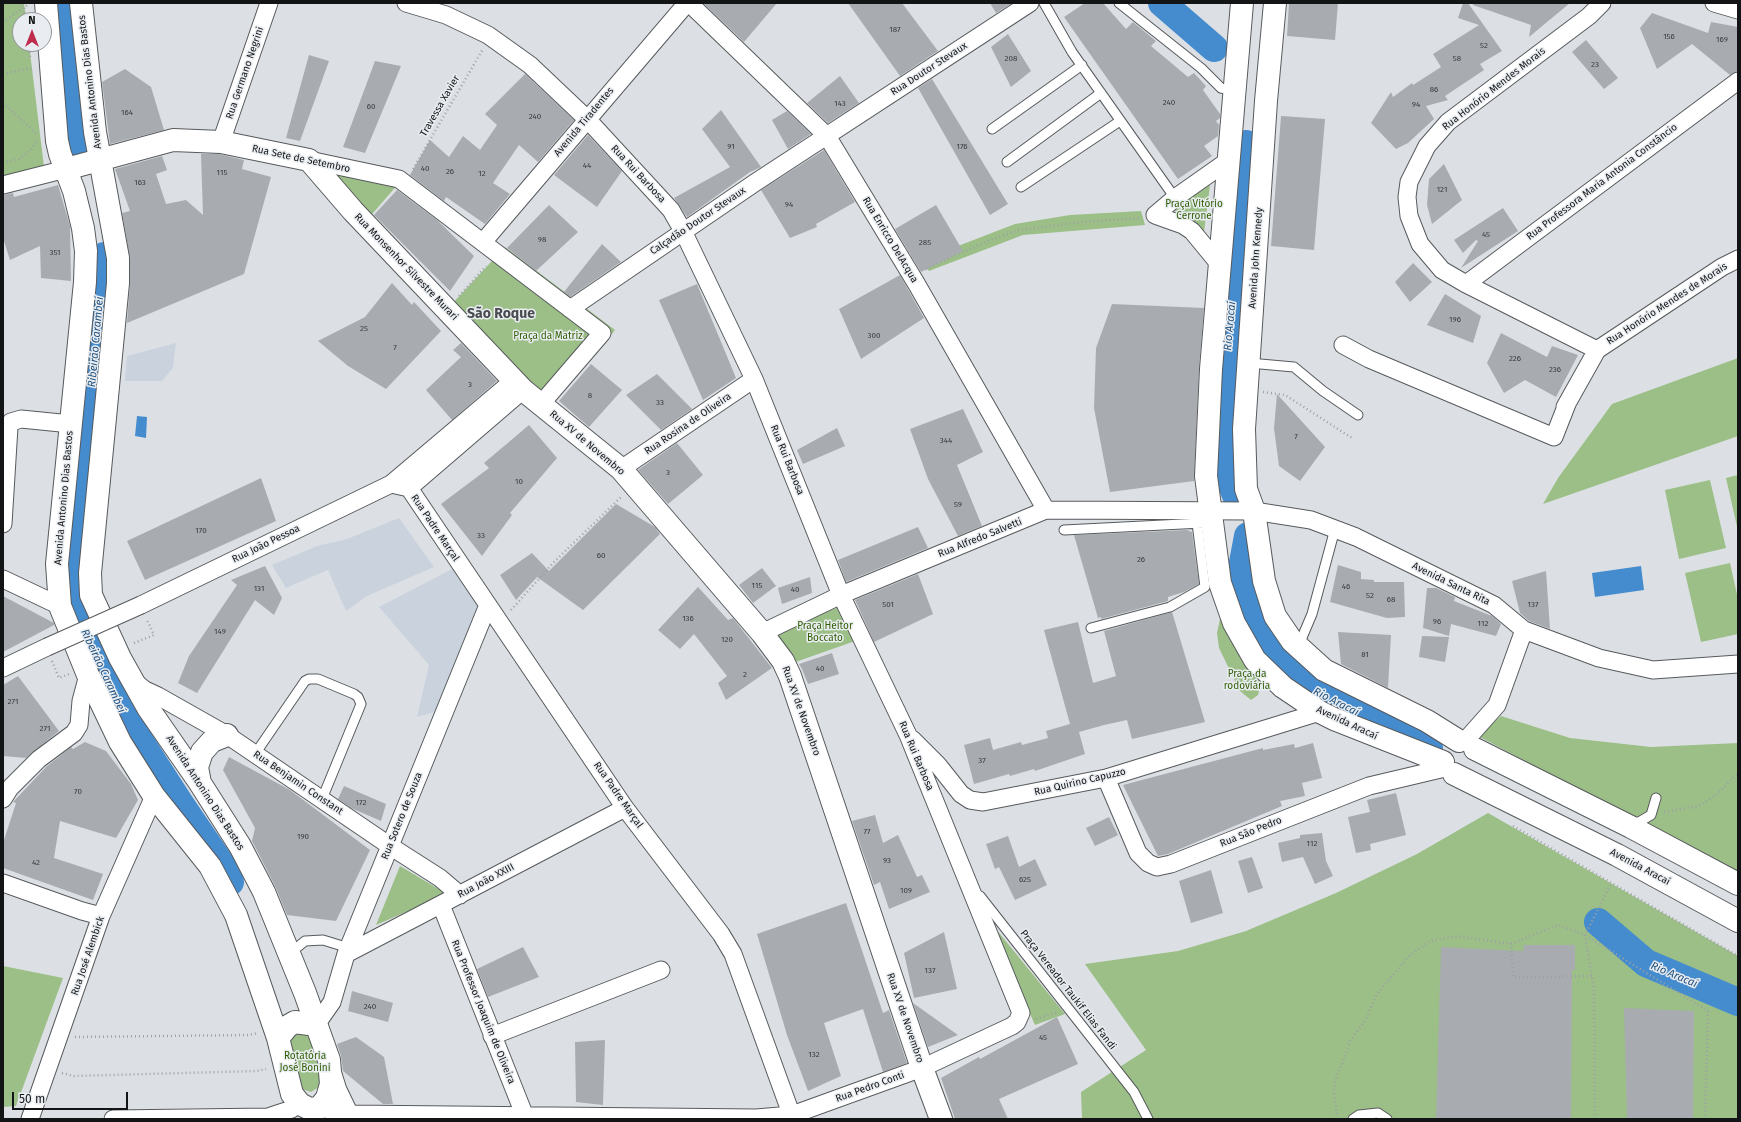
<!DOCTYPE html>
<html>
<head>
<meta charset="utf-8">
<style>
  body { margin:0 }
  #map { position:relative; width:1741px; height:1122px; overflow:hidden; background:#dce0e4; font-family:"Fira Sans",sans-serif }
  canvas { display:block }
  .frame { position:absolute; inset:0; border:4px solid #131415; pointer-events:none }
  .north { position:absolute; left:12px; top:12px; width:40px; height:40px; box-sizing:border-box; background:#e9edf1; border:1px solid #939699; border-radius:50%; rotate:0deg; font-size:11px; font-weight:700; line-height:16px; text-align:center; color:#131415 }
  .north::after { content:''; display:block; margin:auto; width:14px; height:18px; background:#be2d4e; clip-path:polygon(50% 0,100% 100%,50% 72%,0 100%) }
  .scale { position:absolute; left:12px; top:1092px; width:116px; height:18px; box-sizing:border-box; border:2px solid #131415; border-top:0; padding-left:5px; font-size:12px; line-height:14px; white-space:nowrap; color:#131415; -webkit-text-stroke:3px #e9edf1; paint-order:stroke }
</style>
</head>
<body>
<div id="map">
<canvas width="1741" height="1122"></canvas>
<div class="frame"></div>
<div class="north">N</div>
<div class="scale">50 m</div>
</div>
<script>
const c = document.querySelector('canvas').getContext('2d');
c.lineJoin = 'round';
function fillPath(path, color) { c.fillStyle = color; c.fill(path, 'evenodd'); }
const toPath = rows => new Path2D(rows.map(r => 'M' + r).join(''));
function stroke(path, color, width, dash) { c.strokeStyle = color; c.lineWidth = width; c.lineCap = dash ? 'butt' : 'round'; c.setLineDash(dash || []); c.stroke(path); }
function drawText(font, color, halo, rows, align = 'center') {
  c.font = font + ' "Fira Sans",sans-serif'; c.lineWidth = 3; c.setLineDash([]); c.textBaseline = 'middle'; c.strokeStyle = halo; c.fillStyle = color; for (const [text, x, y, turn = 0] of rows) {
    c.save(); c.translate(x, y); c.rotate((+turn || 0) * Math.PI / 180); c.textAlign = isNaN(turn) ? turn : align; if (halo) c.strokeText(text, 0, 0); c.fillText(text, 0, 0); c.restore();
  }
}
fillPath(toPath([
  [176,343,173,368,162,381,125,381,127,356],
  [399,518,434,567,367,596,346,611,328,570,286,588,272,565,317,546,347,539],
  [460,565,488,605,446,709,417,717,429,665,379,607]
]), '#cad3dd');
fillPath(toPath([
  [3,3,24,3,26,20,20,20,20,44,29,44,44,167,3,178],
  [318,166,399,183,367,220],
  [1210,185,1204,232,1175,214,1176,207],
  [1141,211,1145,225,1023,235,929,271,924,265,958,246,1015,224,1070,215],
  [505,247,615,330,596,354,549,404,451,305],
  [1738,358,1738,436,1543,504,1558,478,1612,404],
  [1738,475,1738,531,1726,478],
  [1710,480,1726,548,1679,559,1665,490],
  [1730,563,1738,599,1738,634,1701,642,1685,573],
  [842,606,858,640,787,665,766,634],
  [1220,619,1244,656,1258,674,1260,686,1258,695,1251,700,1240,691,1219,648,1217,633],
  [1501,716,1570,738,1651,747,1738,743,1738,874,1478,736],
  [1488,813,1738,956,1738,1119,1082,1119,1081,1092,1146,1050,1085,964,1178,951,1246,931,1336,893,1417,854],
  [400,866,447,894,376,925],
  [987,918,1065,1014,1035,1025],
  [3,966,63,978,16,1106,3,1107],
  [299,1033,309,1036,318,1065,321,1077,319,1087,311,1092,302,1089,299,1083,290,1042,292,1038]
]), '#9bbf86');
fillPath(toPath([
  [137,416,147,417,146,438,135,436],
  [1641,566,1644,590,1595,597,1592,573]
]), '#458ccf');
stroke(toPath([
  [63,3,77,143],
  [1162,3,1214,48],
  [104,256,74,571,74,599,80,623,96,661,123,715,179,802,221,864,230,882],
  [1240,505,1225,468,1227,362,1246,144],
  [1248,536,1240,578,1253,624,1278,663,1314,692,1429,748],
  [1598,922,1646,963,1738,1002]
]), '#458ccf', 28);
fillPath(toPath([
  [703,3,777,3,744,42],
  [848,3,902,3,938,51,900,76],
  [990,3,1012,3,996,13],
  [1085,3,1103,3,1126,29,1133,22,1156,41,1151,46,1188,77,1194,73,1206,86,1203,90,1220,114,1220,118,1216,121,1219,125,1218,136,1204,146,1212,156,1178,179,1064,17],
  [1289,3,1338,3,1335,40,1287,36],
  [1463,3,1468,3,1502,51,1480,64,1484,70,1445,96,1448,100,1426,106,1434,119,1408,143,1396,149,1371,123,1391,92,1393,97,1412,83,1413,85,1441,67,1433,54,1479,25,1458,18],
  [1473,3,1570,3,1529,37,1531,25,1473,5],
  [1652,13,1708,33,1711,22,1738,27,1738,71,1730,75,1692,44,1657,69,1640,28],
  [1008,34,1031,71,1011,87,991,47],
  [1586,40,1618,78,1604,89,1572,52],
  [309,55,329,61,300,141,286,138],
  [375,61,401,66,365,153,343,147],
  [125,69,151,87,164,130,110,144,102,82],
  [525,74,574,120,538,162,519,145,493,183,510,194,485,224,446,197,444,201,410,175,430,140,449,157,463,136,480,150,497,125,485,114],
  [840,76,859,103,828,123,807,103],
  [932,79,1008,204,990,215,918,88],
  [721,110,761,167,750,172,687,217,674,198,730,167,702,129],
  [787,111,811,134,788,149,772,120],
  [1281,116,1325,119,1314,250,1271,246],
  [588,135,622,171,597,207,554,175],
  [824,150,855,202,816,224,817,227,790,238,761,190],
  [201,154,219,154,244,160,242,169,271,177,244,274,127,323,130,284,130,258,122,213,130,211,115,169,162,156,167,170,156,174,166,204,186,200,203,215],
  [1444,164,1462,200,1432,224,1427,205,1429,179],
  [58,185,70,226,71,281,41,278,40,246,10,260,3,238,3,195,13,193,14,197],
  [397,190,437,220,474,256,450,291,374,215],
  [549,205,578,232,536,271,507,248],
  [936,205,963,251,921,272,895,229],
  [1503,208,1518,231,1461,268,1478,241,1476,240,1463,253,1454,240],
  [602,244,621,262,570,297,564,292],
  [1413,263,1432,282,1410,302,1395,282],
  [900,275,924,318,861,359,839,309],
  [392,283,412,305,414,302,441,331,386,389,348,366,318,341,365,317],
  [697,284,736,378,703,400,659,300],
  [1445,294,1481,316,1473,343,1427,325],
  [1112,304,1204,308,1199,368,1194,481,1110,492,1094,408,1096,348],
  [1501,333,1547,357,1552,346,1578,355,1556,397,1525,380,1504,393,1487,363],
  [461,343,497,381,452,420,426,390,461,357,453,350],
  [591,364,622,390,589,427,559,401],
  [657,374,692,409,661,430,626,395],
  [1277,394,1325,447,1300,481,1279,466,1274,428],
  [963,409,983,452,957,465,982,526,958,536,928,479,910,429],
  [529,425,557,458,510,513,512,515,482,556,441,504,489,468,484,463],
  [837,428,845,446,803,464,797,450],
  [677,443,703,475,668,504,638,470],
  [261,478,276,521,145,580,127,541],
  [616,504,655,527,660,534,583,610,537,577,516,600,500,575,532,553,549,571],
  [918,527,928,548,846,582,838,560],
  [1187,530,1192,532,1199,584,1184,592,1168,597,1168,601,1101,619,1101,617,1098,618,1074,535],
  [1338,565,1361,572,1361,579,1374,580,1374,582,1404,582,1405,617,1387,618,1330,602],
  [265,566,282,598,274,615,255,600,197,693,178,683,189,656,237,585,231,580],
  [762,568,776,586,753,603,739,585],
  [1546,571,1550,629,1529,621,1520,613,1512,581],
  [918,574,933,614,874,642,855,600],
  [810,577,812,593,782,604,778,588],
  [698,587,728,620,733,618,772,668,726,700,718,683,727,676,694,634,680,649,658,630],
  [1427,588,1436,588,1455,597,1454,601,1492,616,1501,624,1496,636,1451,624,1449,636,1423,628],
  [3,596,54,623,54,625,3,652],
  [1172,612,1205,722,1132,739,1127,720,1104,725,1079,732,1085,754,1035,771,1034,769,1010,776,1009,774,974,784,964,745,990,738,993,750,1021,742,1022,745,1048,738,1046,731,1070,724,1044,630,1078,622,1093,683,1116,676,1104,631],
  [1338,632,1391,635,1388,688,1341,664],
  [1422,636,1449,637,1445,662,1419,657],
  [832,653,839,674,808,684,802,669,799,664],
  [18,676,59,731,26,758,3,756,3,685],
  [85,742,106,751,131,784,138,800,116,838,60,821,54,858,103,874,93,900,3,868,3,843,16,803,13,802,46,767,71,747,73,749],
  [1313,743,1322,778,1302,783,1305,796,1280,801,1282,806,1168,854,1158,856,1123,785,1263,748,1263,750,1294,744,1295,748],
  [229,757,290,790,370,850,336,921,287,915,275,886,252,841,255,828,223,770],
  [344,786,386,804,381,821,351,808,338,799],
  [1396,793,1406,835,1370,844,1371,850,1356,853,1348,817,1370,812,1367,800],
  [875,815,883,843,898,835,917,877,922,875,930,892,889,909,880,882,874,885,852,821],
  [1109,817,1118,835,1095,846,1086,828],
  [1322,833,1326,861,1333,876,1315,884,1303,857,1282,862,1278,843,1300,838,1300,835],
  [1008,836,1019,867,1035,859,1047,885,1015,900,999,867,995,869,986,844],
  [1252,857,1263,888,1248,893,1238,861],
  [1211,870,1223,913,1191,923,1179,881],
  [846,903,883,1013,889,1010,907,1063,883,1072,863,1009,824,1023,841,1076,808,1091,787,1035,757,934],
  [944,932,957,989,914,998,904,953],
  [1524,945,1575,945,1575,970,1572,970,1571,1119,1436,1119,1441,947,1523,951],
  [523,947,539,977,488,997,477,969],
  [352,991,393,1003,388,1022,348,1011],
  [913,1003,958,1035,928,1047],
  [1624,1008,1694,1011,1693,1119,1627,1119],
  [1057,1017,1078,1064,999,1099,1008,1119,955,1119,941,1078,979,1057,980,1059],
  [356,1037,384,1057,393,1104,383,1104,343,1071,341,1056,337,1044],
  [605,1040,603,1105,576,1102,575,1042]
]), '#a8acb0');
const lane = toPath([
  [1044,3,1072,52,1175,198],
  [1119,3,1201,68,1221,88,1235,91],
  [992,129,1082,65],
  [1007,162,1101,93],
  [1021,187,1120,121],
  [1249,363,1294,367,1323,391,1358,415],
  [1064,530,1202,523],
  [1091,628,1170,607,1205,587,1197,523],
  [1298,647,1312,614,1335,529],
  [255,754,305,681,309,679,318,679,354,694,358,697,361,704,322,799],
  [1632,826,1651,815,1656,798],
  [980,896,1134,1092,1148,1119],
  [289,954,305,941,323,940,349,948],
  [1353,1119,1359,1115,1378,1113,1387,1119]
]);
const street = toPath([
  [689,3,827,136,916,283,1046,510],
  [1714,3,1738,10],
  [221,142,269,3],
  [309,160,399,179,602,333,541,404],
  [3,185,66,169],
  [483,242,687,3],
  [1220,265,1192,231,1183,225,1155,215,1175,198,1229,160],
  [1466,284,1738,81],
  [570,309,756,182,1030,3],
  [1343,345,1369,359,1554,437,1567,404],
  [1597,350,1466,284,1442,270,1420,244,1409,216,1407,197,1409,182,1427,146,1448,122,1589,16,1602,3],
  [1565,407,1597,350,1722,267,1738,259],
  [621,469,754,379],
  [391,484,514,380],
  [409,488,625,808,721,934,733,954,793,1119],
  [409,488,523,390],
  [3,524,9,427,11,422,21,419,71,424],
  [3,579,60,606],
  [141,605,391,484,409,488],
  [762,633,841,595,1046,510,1254,511,1311,520,1356,537,1494,605,1524,630,1599,658,1653,670,1738,664],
  [3,668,47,647],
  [134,681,145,690,158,696,227,735,390,846,440,878,460,895],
  [912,739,938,765,961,794,970,800,983,802,1106,778,1320,712],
  [1465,741,1497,705,1524,630],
  [1106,778,1138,853,1148,863,1157,867,1171,864,1369,786,1445,768],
  [3,799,10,788,39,759,74,733,79,725,81,701,88,675],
  [3,883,82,911,101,916],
  [441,905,526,1119],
  [346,954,625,808],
  [316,1025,332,1002,346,954,488,605],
  [492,1036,661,970],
  [332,1071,338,1090,352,1119],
  [319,1108,351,1114,756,1118,792,1115,922,1068,1012,1026,1017,1022,1021,1013,908,735,841,595,754,379,683,231,671,210,587,119,530,65,488,35,446,15,406,3],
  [30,1119,101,916,154,796],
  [113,1119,268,1117,292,1109]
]);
const secondary = toPath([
  [46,3,57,141,60,154,74,191,83,228,86,251,85,282,57,564,60,606,88,675,120,742,154,796,210,866,236,915,278,1038],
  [81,3,95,132,118,258,118,283,90,573,91,595,120,658,148,708,200,783,240,846,264,892,305,993,329,1060,331,1084,327,1098,319,1108,310,1109,300,1104,292,1094,278,1038,288,1026,295,1022,316,1025],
  [1242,3,1211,369,1206,476,1220,583,1234,623,1255,660,1283,687,1320,712,1334,719,1443,762],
  [1275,3,1266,101,1244,429,1246,489,1254,511,1264,581,1275,616,1292,641,1324,670,1427,721,1459,741],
  [66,169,173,140,221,142,309,160,353,211,523,390,621,469,762,633,783,661,790,676,922,1068,941,1119],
  [1475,749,1631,827,1738,884],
  [1454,774,1617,855,1738,921],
  [200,783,197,767,202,752,212,741,227,735]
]);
stroke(lane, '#575a5d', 11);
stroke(street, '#575a5d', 19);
stroke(secondary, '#575a5d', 24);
stroke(toPath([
  [18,3,24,7,25,20],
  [3,22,29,4],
  [28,44,30,57],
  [3,74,31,68],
  [3,103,38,135],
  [3,163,19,159,31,150,38,139],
  [413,169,483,49],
  [926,269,990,240,1019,230,1082,222,1140,218],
  [459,296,486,266],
  [1263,392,1285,395,1352,438],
  [511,610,554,562,622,496],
  [134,643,154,635,147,620],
  [52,661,59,678,69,674],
  [1664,812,1699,806,1716,795,1738,773],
  [1513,826,1738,956],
  [1592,976,1513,977,1511,944,1558,925,1585,935,1708,1011,1705,1119],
  [1036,1019,1058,1012],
  [75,1037,249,1035,258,1033],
  [62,1073,74,1076,257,1071,266,1069],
  [1337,1114,1334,1090,1336,1076,1343,1062,1350,1041,1366,1019,1377,994,1409,956,1430,941,1457,936,1511,944],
  [1595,1119,1594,990,1585,935,1611,884]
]), '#9ea1a4', 2.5, [1, 3]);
stroke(lane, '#fff', 9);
stroke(street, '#fff', 17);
stroke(secondary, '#fff', 22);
const streetBridge = toPath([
  [47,647,141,605]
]);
stroke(streetBridge, '#575a5d', 19, []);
stroke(streetBridge, '#fff', 17);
drawText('8px', '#383a3c', null, [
  ["187",895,30],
  ["156",1669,37],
  ["169",1722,40],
  ["52",1484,46],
  ["208",1011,59],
  ["58",1457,59],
  ["23",1595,65],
  ["86",1434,90],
  ["240",1169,103],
  ["143",840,104],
  ["94",1416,105],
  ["60",371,107],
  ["164",127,113],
  ["240",535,117],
  ["91",731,147],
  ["176",962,147],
  ["44",587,166],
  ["40",425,169],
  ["26",450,172],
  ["115",222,173],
  ["12",482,174],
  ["163",140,183],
  ["121",1442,190],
  ["94",789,205],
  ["45",1486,235],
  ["98",542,240],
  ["285",925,243],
  ["351",55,253],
  ["196",1455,320],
  ["25",364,329],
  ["300",874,336],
  ["7",395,348],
  ["226",1515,359],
  ["236",1555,370],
  ["3",470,385],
  ["8",590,396],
  ["33",660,403],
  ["7",1296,437],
  ["344",946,441],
  ["3",668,473],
  ["10",519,482],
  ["59",958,505],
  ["170",201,531],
  ["33",481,536],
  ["60",601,556],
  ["26",1141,560],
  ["115",757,586],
  ["46",1346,587],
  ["131",259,589],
  ["40",795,590],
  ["52",1370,596],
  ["68",1391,600],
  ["501",888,605],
  ["137",1533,605],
  ["136",688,619],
  ["96",1437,622],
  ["112",1483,624],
  ["149",220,632],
  ["120",727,640],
  ["81",1365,655],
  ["40",820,669],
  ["2",745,675],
  ["271",13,702],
  ["271",45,729],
  ["37",982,761],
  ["70",78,792],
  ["172",361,803],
  ["77",867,832],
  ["190",303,837],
  ["112",1312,844],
  ["93",887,861],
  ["42",36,863],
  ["625",1025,880],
  ["109",906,891],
  ["137",930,971],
  ["240",370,1007],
  ["45",1043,1038],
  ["132",814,1055]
]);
drawText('10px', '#131415', '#e9edf1', [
  ["Rua Doutor Stevaux",929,69,-33],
  ["Rua Germano Negrini",245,73,-71],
  ["Avenida Antonino Dias Bastos",90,82,-97],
  ["Rua Honório Mendes Morais",1494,89,-38],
  ["Travessa Xavier",440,106,-60],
  ["Avenida Tiradentes",584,122,-50],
  ["Rua Sete de Setembro",301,159,12],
  ["Rua Rui Barbosa",638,174,47],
  ["Rua Professora Maria Antonia Constâncio",1602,182,-37],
  ["Calçadão Doutor Stevaux",698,221,-34],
  ["Rua Enricco DelAcqua",890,240,59],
  ["Avenida John Kennedy",1256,258,-86],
  ["Rua Monsenhor Silvestre Murari",406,267,46],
  ["Rua Honório Mendes de Morais",1667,304,-33],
  ["Rua Rosina de Oliveira",688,424,-34],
  ["Rua XV de Novembro",587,443,40],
  ["Rua Rui Barbosa",787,460,68],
  ["Avenida Antonino Dias Bastos",64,498,-85],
  ["Rua Padre Marçal",435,528,56],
  ["Rua Alfredo Salvetti",980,538,-22],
  ["Rua João Pessoa",266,544,-26],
  ["Avenida Santa Rita",1451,584,26],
  ["Rua XV de Novembro",801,711,70],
  ["Avenida Aracaí",1347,723,25],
  ["Rua Rui Barbosa",916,756,67],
  ["Rua Quirino Capuzzo",1080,782,-13],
  ["Rua Benjamin Constant",298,783,34],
  ["Avenida Antonino Dias Bastos",205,793,57],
  ["Rua Padre Marçal",618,795,55],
  ["Rua Sotero de Souza",402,816,-68],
  ["Rua São Pedro",1251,832,-22],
  ["Avenida Aracaí",1640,867,28],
  ["Rua João XXIII",486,881,-28],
  ["Rua José Alembick",88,956,-71],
  ["Praça Vereador Taukif Elias Fandi",1068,990,52],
  ["Rua Professor Joaquim de Oliveira",483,1012,68],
  ["Rua XV de Novembro",905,1018,71],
  ["Rua Pedro Conti",870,1087,-20]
]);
drawText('10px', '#315e03', '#e9edf1', [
  ["Praça Vitório",1194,204],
  ["Cerrone",1194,216],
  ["Praça da Matriz",548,336],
  ["Praça Heitor",825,626],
  ["Boccato",825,638],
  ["Praça da",1247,674],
  ["rodoviária",1247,686],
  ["Rotatória",305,1056],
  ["José Bonini",305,1068]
]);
drawText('italic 11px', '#20517e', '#e9edf1', [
  ["Rio Aracaí",1230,326,-85],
  ["Ribeirão Carambeí",96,342,-85],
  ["Ribeirão Carambeí",103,671,65],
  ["Rio Aracaí",1336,702,27],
  ["Rio Aracaí",1674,975,23]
]);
drawText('bold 14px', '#494c4f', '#e9edf1', [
  ["São Roque",501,314]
]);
</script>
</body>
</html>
